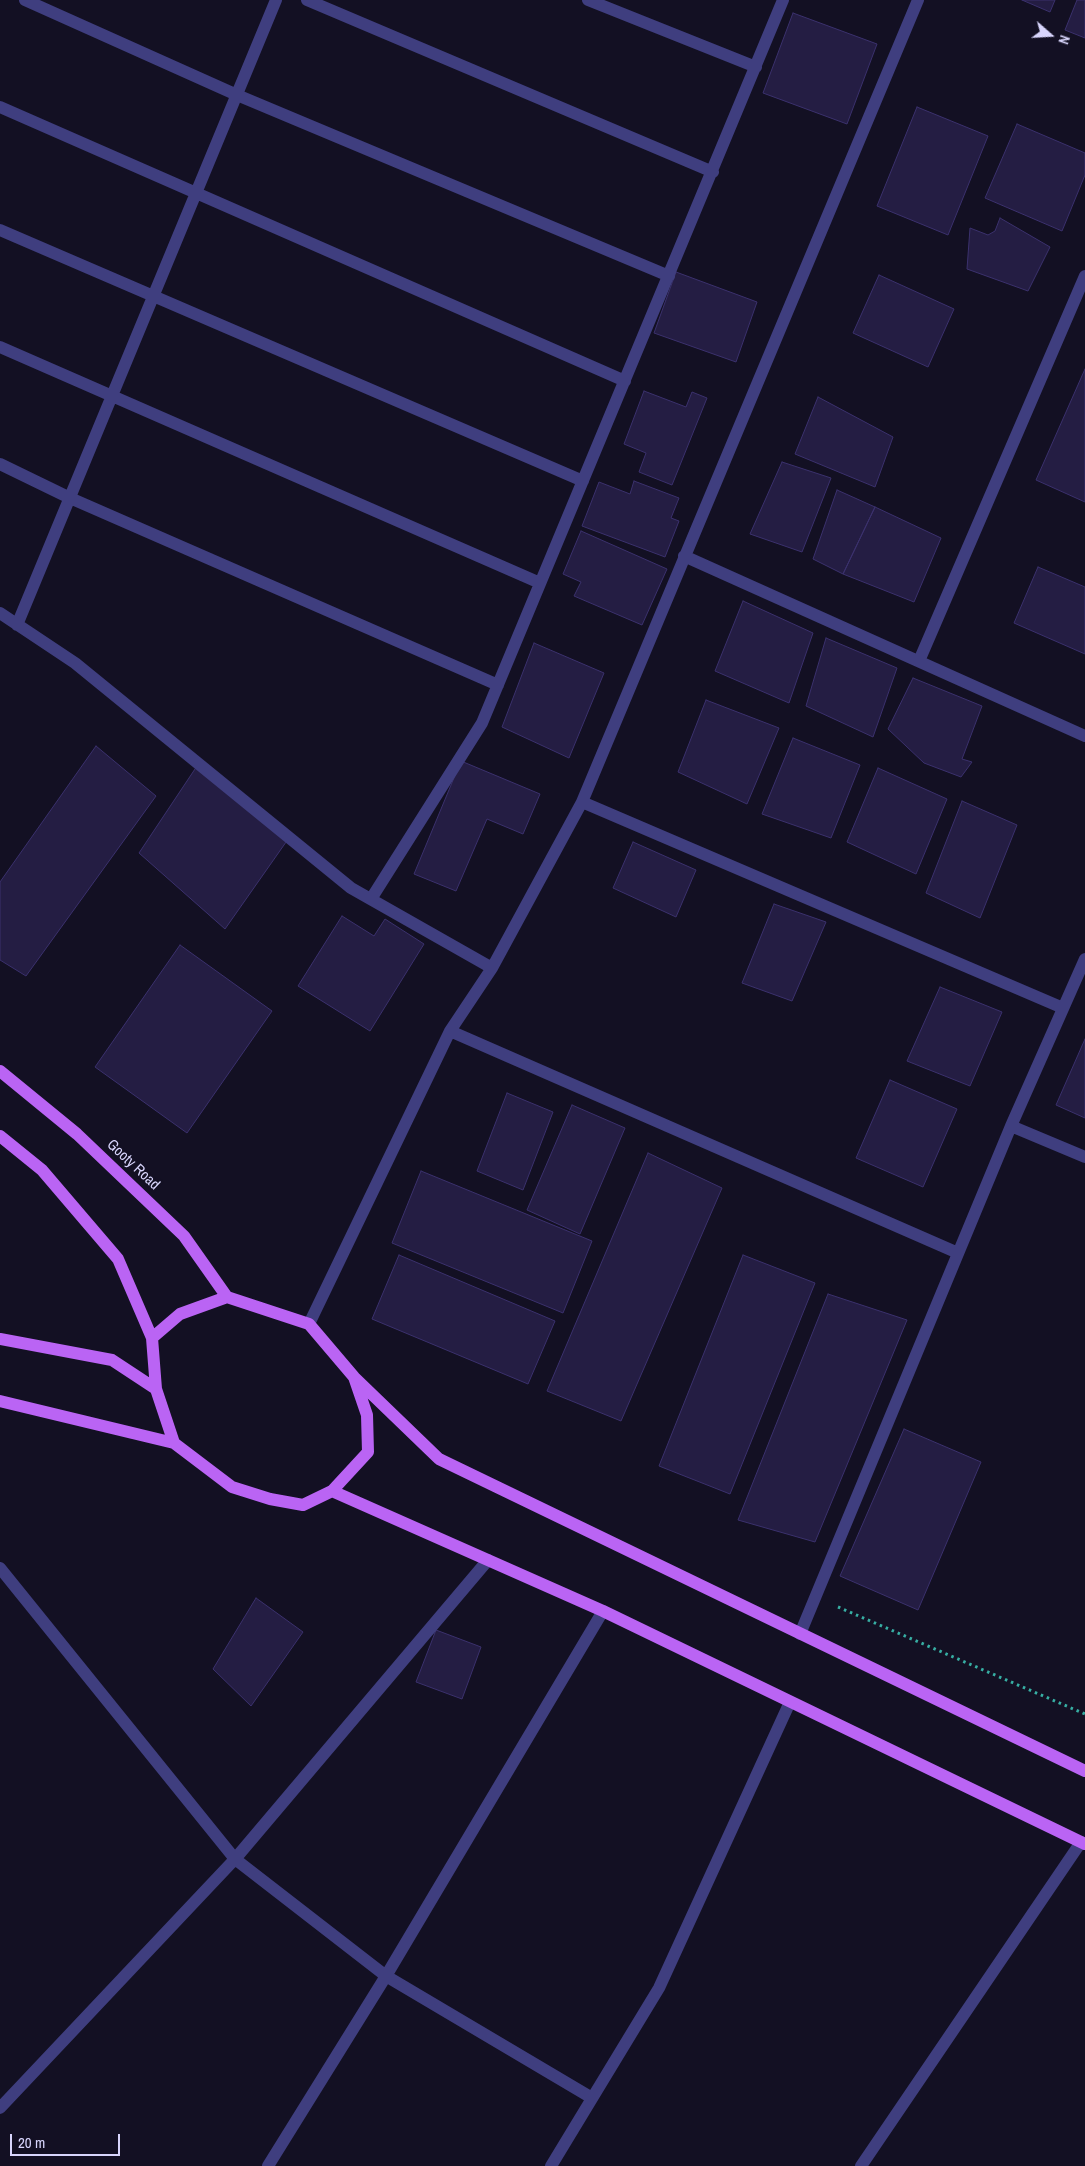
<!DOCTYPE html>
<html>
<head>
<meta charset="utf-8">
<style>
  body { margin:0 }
  #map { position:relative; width:1085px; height:2166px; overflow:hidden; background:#131023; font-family:"Archivo Narrow",sans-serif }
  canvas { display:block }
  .north { position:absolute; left:1025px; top:10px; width:50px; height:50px; -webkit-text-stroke:4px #131023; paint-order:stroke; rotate:109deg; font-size:14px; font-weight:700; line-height:20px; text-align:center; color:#d8d5fc }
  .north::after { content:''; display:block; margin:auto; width:18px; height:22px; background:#d8d5fc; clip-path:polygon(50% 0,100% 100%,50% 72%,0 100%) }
  .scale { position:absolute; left:10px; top:2134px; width:110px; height:22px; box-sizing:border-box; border:2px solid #d8d5fc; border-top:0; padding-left:6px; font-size:15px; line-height:18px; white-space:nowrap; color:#d8d5fc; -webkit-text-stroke:4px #131023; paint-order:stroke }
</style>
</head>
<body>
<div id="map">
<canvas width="1085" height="2166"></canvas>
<div class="north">N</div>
<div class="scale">20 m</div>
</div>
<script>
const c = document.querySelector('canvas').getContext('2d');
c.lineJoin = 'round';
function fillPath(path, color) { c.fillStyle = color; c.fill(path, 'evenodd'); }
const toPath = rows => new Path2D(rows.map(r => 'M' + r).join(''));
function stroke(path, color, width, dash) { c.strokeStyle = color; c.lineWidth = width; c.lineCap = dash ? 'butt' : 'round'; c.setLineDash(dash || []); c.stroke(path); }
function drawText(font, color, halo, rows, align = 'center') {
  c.font = font + ' "Archivo Narrow",sans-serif'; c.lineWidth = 4.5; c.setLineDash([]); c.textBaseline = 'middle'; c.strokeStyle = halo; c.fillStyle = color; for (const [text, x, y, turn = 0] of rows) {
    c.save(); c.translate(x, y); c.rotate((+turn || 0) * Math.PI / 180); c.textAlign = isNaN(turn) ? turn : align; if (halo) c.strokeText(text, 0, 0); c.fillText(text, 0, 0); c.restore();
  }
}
const building = toPath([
  [1022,0,1055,0,1050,12,1022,0],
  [1077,0,1085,0,1085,38,1065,30,1077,0],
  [793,13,877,44,847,124,763,93,793,13],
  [917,107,988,136,948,235,877,206,917,107],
  [1017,124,1085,153,1085,175,1062,231,985,198,1017,124],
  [1000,218,1050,247,1028,291,967,269,970,228,988,235,995,231,1000,218],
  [676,272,757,302,736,362,654,333,676,272],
  [879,275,954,309,928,367,853,333,879,275],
  [1085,369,1085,502,1036,480,1085,369],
  [644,391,686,407,692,392,707,398,672,485,639,472,646,453,624,444,644,391],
  [818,397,893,437,875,487,795,454,818,397],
  [782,462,831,478,802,552,750,534,782,462],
  [634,481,679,498,671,518,679,521,665,557,582,526,599,482,630,494,634,481],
  [837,490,875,507,843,574,813,559,837,490],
  [875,507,941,538,914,602,843,574,875,507],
  [581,531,667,569,642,625,574,596,581,582,563,574,581,531],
  [1038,567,1085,587,1085,654,1014,623,1038,567],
  [743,601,813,633,789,703,715,671,743,601],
  [826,638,897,668,873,737,806,706,826,638],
  [534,643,604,673,569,758,502,727,534,643],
  [913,678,982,706,962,759,972,762,961,777,924,763,888,729,913,678],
  [706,700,779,728,747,804,678,772,706,700],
  [793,738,860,765,831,838,762,814,793,738],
  [96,746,156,796,26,976,0,960,0,882,96,746],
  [461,761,540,794,523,834,487,819,456,891,414,874,461,761],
  [199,763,291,835,225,929,139,853,199,763],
  [878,768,947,799,916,874,847,842,878,768],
  [962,801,1017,825,980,918,926,893,962,801],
  [633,842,696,870,676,917,613,888,633,842],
  [774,904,826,922,792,1001,742,983,774,904],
  [342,916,374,936,385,919,424,944,370,1031,298,986,342,916],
  [180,945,272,1011,187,1133,95,1067,180,945],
  [940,987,1002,1012,970,1086,907,1061,940,987],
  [1085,1039,1085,1118,1056,1105,1085,1039],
  [890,1080,957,1109,923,1187,856,1158,890,1080],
  [507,1093,553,1112,523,1190,477,1171,507,1093],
  [572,1105,625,1128,580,1234,527,1210,572,1105],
  [648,1153,722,1188,621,1421,547,1391,648,1153],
  [421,1171,592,1241,563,1313,392,1243,421,1171],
  [399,1255,555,1321,528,1384,372,1319,399,1255],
  [743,1255,815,1283,730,1494,659,1466,743,1255],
  [828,1294,907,1320,815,1542,738,1520,828,1294],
  [904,1429,981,1462,918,1610,840,1576,904,1429],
  [256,1598,303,1632,251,1706,213,1669,256,1598],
  [436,1630,481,1647,462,1699,416,1682,436,1630]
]);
fillPath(building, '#241d43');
stroke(building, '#3b316d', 1);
stroke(toPath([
  [838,1607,1085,1714]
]), '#37aea3', 3, [2.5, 4]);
stroke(toPath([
  [25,0,237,95,669,276],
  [307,0,713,172],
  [588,0,756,67],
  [0,107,625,381],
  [0,230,583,481],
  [0,347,540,583],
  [0,464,70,498,498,685],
  [684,556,1085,736],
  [0,613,75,663,351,888,492,968],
  [17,625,276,0],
  [919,661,1085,276],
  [582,802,1063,1008],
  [371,899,482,723,783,0],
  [450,1031,958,1253],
  [1011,1126,1085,1157],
  [309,1324,450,1031,492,968,582,802,918,0],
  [0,1568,235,1859,386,1976,592,2098],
  [800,1634,1011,1126,1085,959],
  [0,2108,235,1859,488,1560],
  [268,2166,386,1976,603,1611],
  [551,2166,659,1988,790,1702],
  [861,2166,1081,1842]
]), '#3f3e7f', 12);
stroke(toPath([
  [0,1071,77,1134,184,1236,227,1297],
  [0,1136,42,1170,118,1259,152,1338],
  [227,1297,309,1324,354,1377,367,1415,368,1452,332,1491,303,1505,270,1499,232,1487,174,1443,156,1389,152,1338,180,1314,227,1297],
  [0,1339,112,1360,156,1389],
  [354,1377,439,1459,1085,1771],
  [0,1401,174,1443],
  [332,1491,603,1611,1085,1844]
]), '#ba64f4', 12);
drawText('15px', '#d8d5fc', '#131023', [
  ["Gooty Road",133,1165,43]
]);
</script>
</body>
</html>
